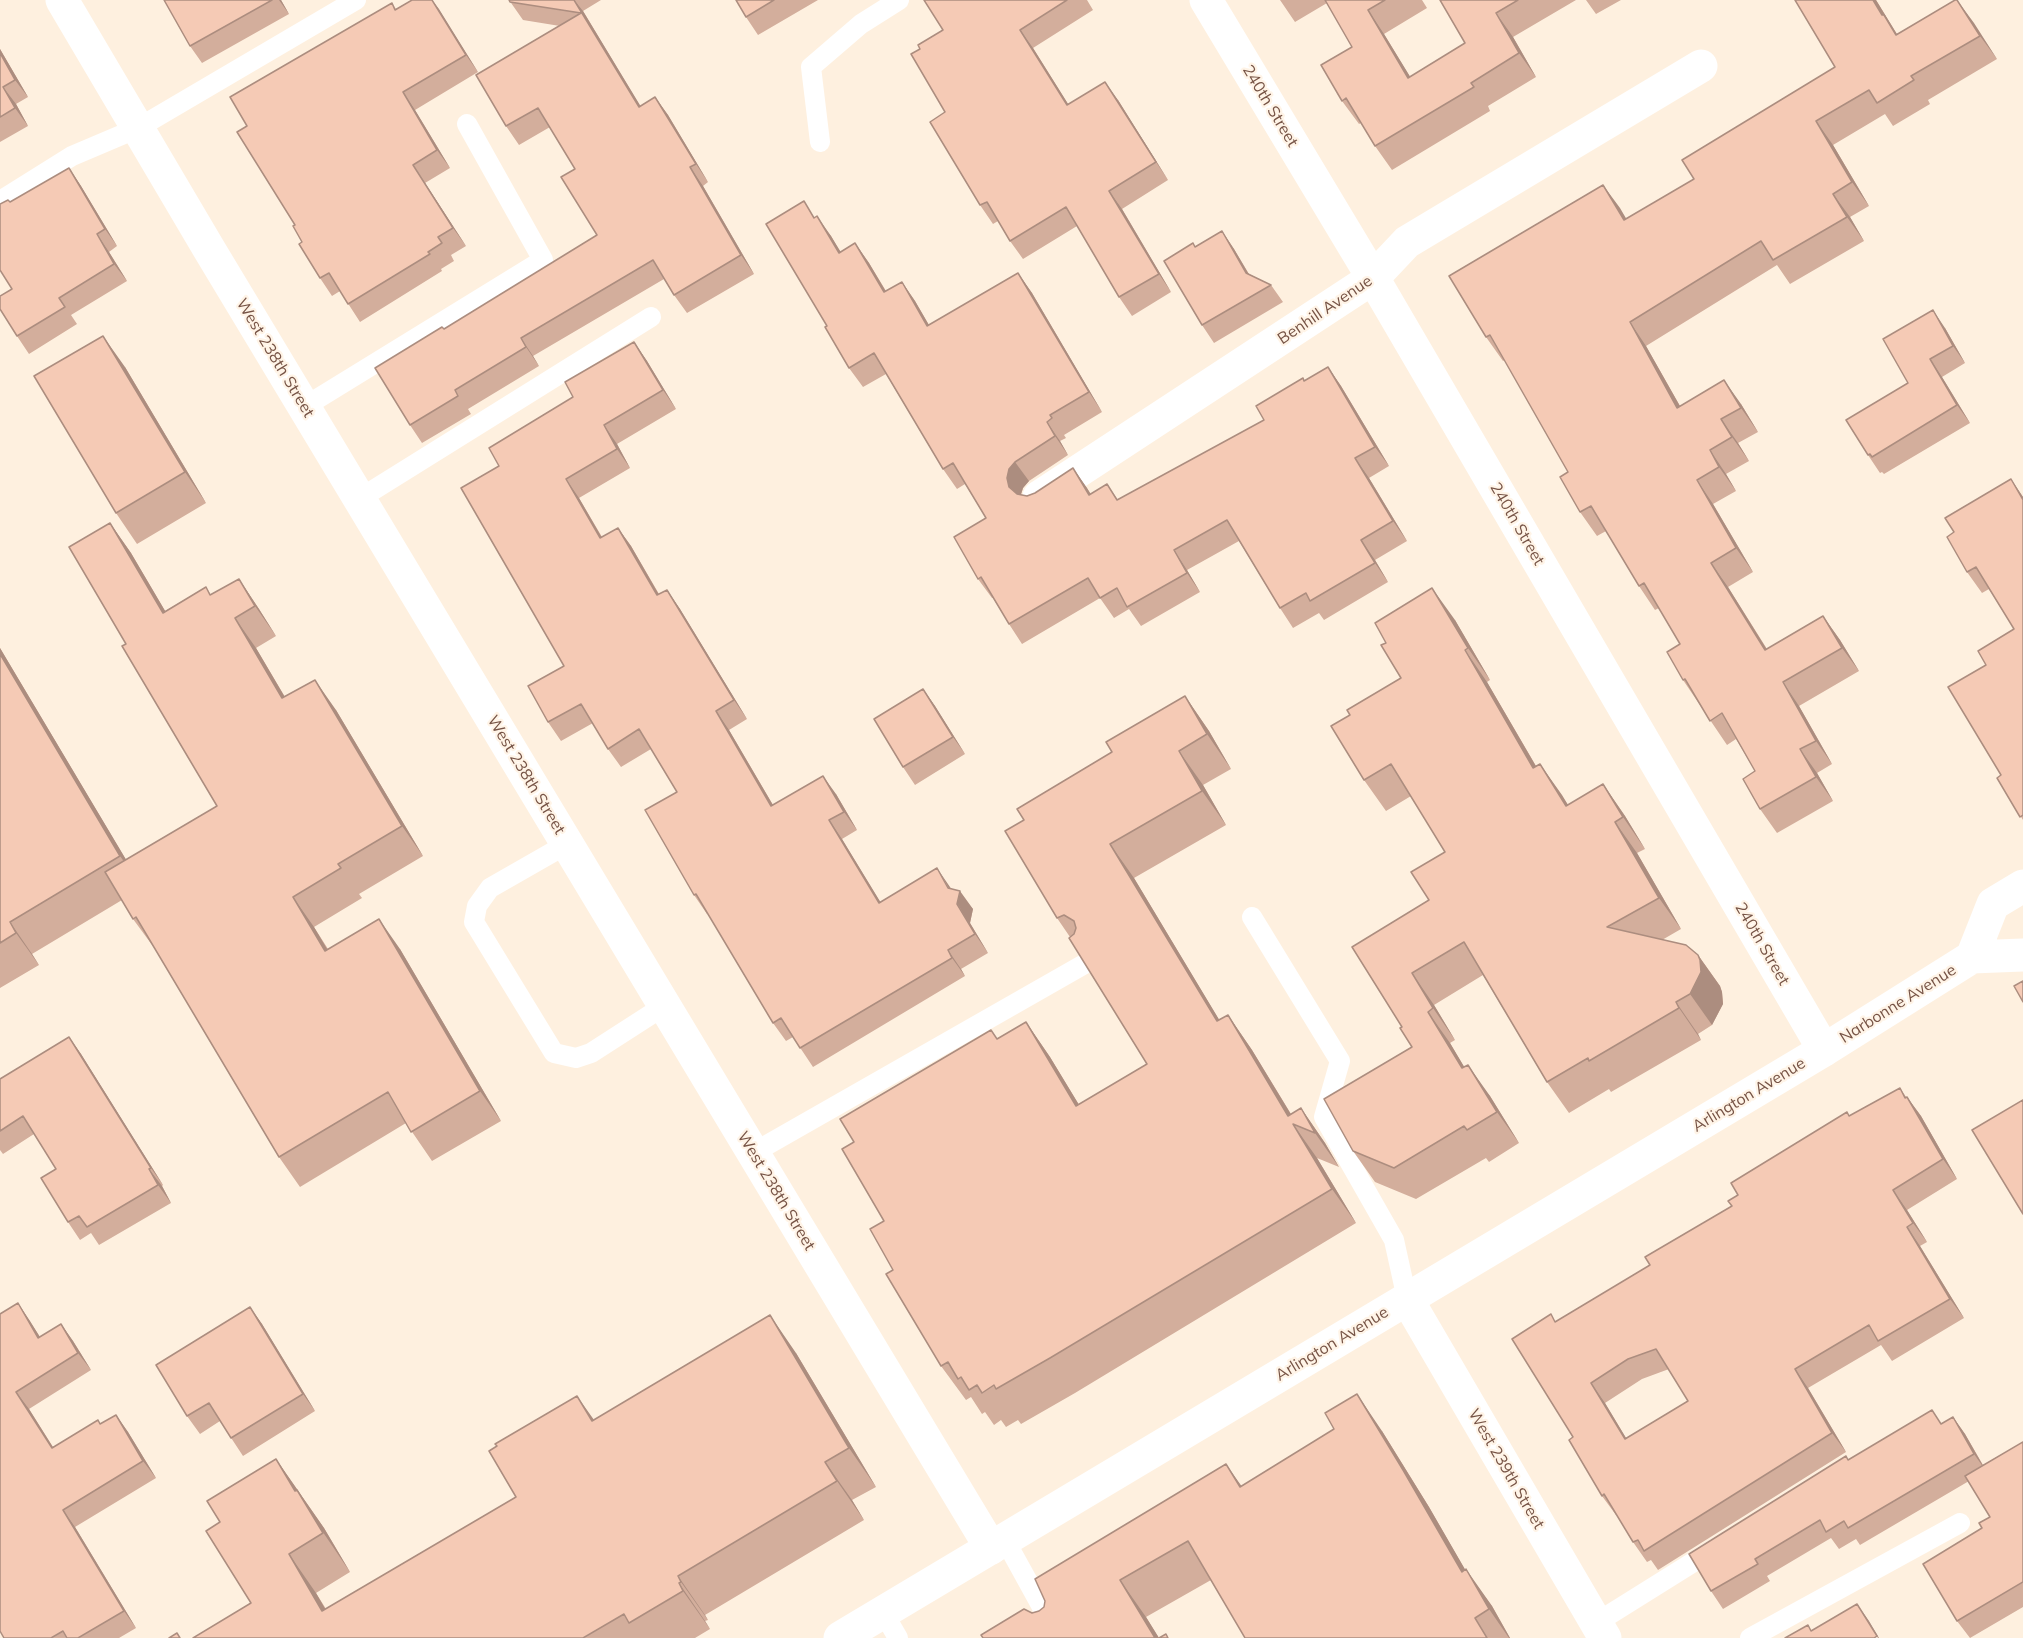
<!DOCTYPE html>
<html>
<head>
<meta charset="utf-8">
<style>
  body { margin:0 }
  canvas { display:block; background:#fef0df }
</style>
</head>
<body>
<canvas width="2023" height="1638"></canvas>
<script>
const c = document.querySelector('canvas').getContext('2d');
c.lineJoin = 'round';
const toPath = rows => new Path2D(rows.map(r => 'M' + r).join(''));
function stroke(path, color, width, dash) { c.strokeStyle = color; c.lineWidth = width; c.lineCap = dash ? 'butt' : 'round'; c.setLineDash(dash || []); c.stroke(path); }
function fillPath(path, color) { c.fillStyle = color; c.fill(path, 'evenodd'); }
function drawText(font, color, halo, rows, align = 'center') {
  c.font = font + ' Mulish,sans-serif'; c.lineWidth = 4.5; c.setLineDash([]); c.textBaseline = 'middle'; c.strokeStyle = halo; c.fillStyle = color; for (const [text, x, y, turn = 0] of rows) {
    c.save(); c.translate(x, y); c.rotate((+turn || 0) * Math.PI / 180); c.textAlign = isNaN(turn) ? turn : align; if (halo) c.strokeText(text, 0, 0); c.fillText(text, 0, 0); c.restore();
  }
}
stroke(toPath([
  [820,142,811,67,861,24,899,0],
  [0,201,72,156,138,128,356,0],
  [304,407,543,260,467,124],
  [359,499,651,317],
  [567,844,490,888,477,906,474,922,554,1053,576,1058,591,1053,664,1006],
  [1252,917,1340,1061,1324,1117,1394,1240,1407,1299],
  [753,1153,1088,962],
  [1005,1540,1059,1638],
  [883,1612,898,1638],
  [1596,1623,1716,1548],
  [1750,1638,1960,1523]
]), '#fff', 20);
stroke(toPath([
  [62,0,209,249,991,1548],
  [1206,0,1373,278,1824,1050],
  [1039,497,1373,278,1407,242,1701,66],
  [1407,1299,1605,1638]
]), '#fff', 33);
stroke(toPath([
  [1972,957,1993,904,2023,886],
  [840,1638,1824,1050,1972,957,2023,955]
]), '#fff', 33);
fillPath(toPath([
  [164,0,281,0,289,14,202,63,190,46],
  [412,0,432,0,478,72,415,110,450,168,425,183,466,246,451,255,454,261,441,269,442,271,360,322,340,291,332,296,320,278,247,126,392,3,396,9],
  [509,0,601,0,583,11,640,106,655,97,668,115,708,182,703,186,754,274,687,313,674,295,664,279,533,356,539,366,468,409,471,414,422,443,410,425,444,329,597,235,575,169,550,127,519,145,506,126,560,26,523,20],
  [736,0,818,0,758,35,746,17],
  [924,0,1087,0,1093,10,1033,48,1068,104,1118,100,1168,180,1122,209,1171,292,1132,316,1119,297,1077,226,1023,259,1010,241,998,221,993,224,980,205,945,112,920,49,943,30],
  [1280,0,1422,0,1427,8,1384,34,1410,77,1465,43,1440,0,1576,0,1513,37,1536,77,1488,106,1490,111,1392,170,1375,146,1361,123,1359,124,1342,101,1352,47,1327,3,1295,22],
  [1586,0,1621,0,1596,14],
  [1795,0,1876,0,1897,34,1957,0,1997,59,1928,100,1930,104,1893,126,1885,114,1833,145,1869,206,1850,217,1864,241,1790,284,1777,265,1646,346,1680,406,1741,404,1758,432,1738,443,1749,461,1726,474,1736,491,1713,504,1753,572,1728,587,1767,649,1823,616,1840,640,1859,671,1799,706,1832,764,1817,773,1833,801,1777,833,1760,809,1755,771,1736,739,1727,745,1683,680,1680,644,1659,608,1655,610,1639,586,1606,531,1597,536,1580,512,1568,472,1505,360,1503,361,1486,337,1603,185,1626,219,1694,179,1835,67],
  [0,49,28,97,16,104,28,126,0,142],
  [69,168,81,186,117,246,109,252,127,281,71,315,77,324,29,354,17,336,12,289,10,202],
  [815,217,831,236,840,252,855,243,869,263,886,291,902,282,915,301,929,325,1018,273,1032,293,1102,412,1064,435,1066,438,1060,441,1068,455,1029,481,1023,488,1021,495,1027,496,1035,493,1073,468,1091,494,1107,484,1118,500,1264,420,1305,381,1328,367,1341,386,1389,466,1369,478,1407,541,1375,560,1388,582,1324,620,1319,613,1293,628,1280,608,1239,541,1187,570,1200,592,1141,626,1129,609,1114,618,1100,598,1022,644,1009,624,993,598,992,598,978,579,986,518,965,484,957,489,943,469,886,374,863,387,849,368,827,326],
  [1222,231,1234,249,1249,274,1271,285,1283,302,1214,343,1202,325,1195,247],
  [1945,328,1965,363,1942,377,1970,423,1884,474,1882,472,1880,473,1868,455,1908,383],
  [634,342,647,361,676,409,617,444,630,468,579,498,602,537,618,528,631,546,659,594,667,590,680,609,747,719,729,730,773,805,836,794,857,830,842,839,880,902,951,888,973,909,970,923,988,953,961,969,965,976,813,1067,793,1037,786,1041,773,1023,708,913,707,914,694,895,677,792,651,749,621,767,608,749,593,723,561,741,548,722,564,666,499,466],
  [125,367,206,503,137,544,116,513],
  [2011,479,2023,497,2023,820,1997,778,2001,775,1986,665,2014,629,1989,589,1982,593,1967,572,1954,532],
  [110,523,131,553,165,611,206,587,211,595,239,579,259,609,276,636,256,648,285,697,336,710,423,856,359,894,362,898,314,927,328,949,400,949,501,1121,432,1161,406,1123,300,1187,279,1157,155,949,133,919,122,900,32,954,39,965,0,988,0,648,126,860,217,806,126,644],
  [1455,620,1490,680,1487,682,1536,766,1540,764,1568,805,1603,784,1625,816,1645,849,1637,853,1681,929,1662,940,1698,955,1720,986,1722,992,1723,1004,1712,1025,1698,1034,1701,1040,1611,1092,1609,1089,1569,1113,1547,1082,1483,975,1434,1005,1455,1040,1450,1043,1464,1067,1490,1096,1519,1143,1489,1162,1486,1158,1416,1199,1375,1182,1353,1151,1412,1047,1402,1027,1352,947,1429,900,1445,852,1411,796,1386,811,1364,780,1350,715,1401,678],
  [923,689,935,706,965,754,915,785,903,767],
  [1185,696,1209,731,1231,769,1203,785,1226,825,1134,878,1219,1020,1228,1015,1252,1050,1291,1114,1301,1108,1325,1143,1339,1167,1317,1158,1356,1223,1075,1393,1021,1424,1018,1420,1006,1427,1001,1420,994,1425,985,1412,982,1414,971,1397,966,1400,941,1366,893,1270,884,1221,854,1142,997,1039,1026,1022,1050,1057,1079,1105,1147,1064,1070,937,1057,918,1024,820],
  [69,1037,81,1054,163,1185,162,1186,171,1203,99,1245,91,1233,80,1240,68,1222,56,1169,34,1134,3,1154,0,1150,0,1079],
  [1900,1088,1906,1097,1907,1097,1921,1116,1957,1179,1907,1210,1927,1242,1920,1246,1964,1318,1892,1361,1881,1345,1808,1388,1846,1452,1658,1570,1651,1560,1647,1562,1633,1542,1617,1514,1616,1515,1602,1496,1573,1437,1556,1322,1650,1265,1732,1206,1738,1195,1849,1116],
  [1669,1369,1688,1401,1626,1438,1605,1403,1642,1379],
  [18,1303,40,1337,61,1324,73,1341,91,1370,29,1409,53,1447,100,1424,116,1415,128,1432,156,1478,75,1527,136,1628,119,1638,4,1638],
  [250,1307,262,1324,315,1411,243,1456,220,1421,200,1434,187,1416],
  [796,1353,876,1487,852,1500,864,1520,705,1615,708,1620,705,1621,710,1629,695,1638,193,1638,251,1603,220,1522,276,1459,324,1528,350,1572,316,1593,326,1609,516,1497,594,1420],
  [1953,1417,1965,1434,1983,1465,2023,1442,2023,1607,1970,1638,1957,1621,1982,1528,1990,1517,1969,1481,1860,1545,1856,1539,1839,1549,1831,1538,1767,1576,1770,1581,1723,1609,1711,1591,1849,1460,1942,1424],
  [1382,1431,1429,1507,1465,1570,1492,1606,1510,1638,1245,1638,1211,1580,1146,1617,1159,1638,1168,1638,983,1638,1032,1613,1039,1611,1242,1486]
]), '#d3ae9c');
fillPath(toPath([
  [279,0,281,0,289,14],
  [432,0,439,9,478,72,466,55],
  [574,0,583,11,652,125,639,107],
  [1873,0,1876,0,1912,59,1882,15],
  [1957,0,1974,23,1997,59,1980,36],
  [1368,10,1384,34,1425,101,1408,78],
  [1496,13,1513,37,1536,77,1519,53],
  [1020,30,1033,48,1080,123,1067,105],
  [0,49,28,97,15,80,0,53],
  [1105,82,1118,100,1168,180,1156,162],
  [3,87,16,104,28,126,15,108],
  [403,92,415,110,450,168,437,150],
  [655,97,668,115,708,182,696,164],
  [1816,121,1833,145,1869,206,1852,182],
  [413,165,425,183,466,246,453,228],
  [690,167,703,186,754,274,741,255],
  [69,168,81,186,117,246,105,229],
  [1603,185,1620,208,1641,244,1624,220],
  [1109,191,1122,209,1171,292,1159,274],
  [1833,194,1850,217,1864,241,1847,217],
  [817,216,831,236,853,272,839,253],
  [1222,231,1234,249,1258,290,1246,273],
  [97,234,109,252,127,281,114,264],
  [855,243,869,263,898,312,884,292],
  [1018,273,1032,293,1102,412,1089,392],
  [902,282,915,301,941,346,927,326],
  [1933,310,1945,328,1965,363,1953,346],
  [1630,322,1646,346,1694,431,1677,408],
  [103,336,125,367,206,503,185,472],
  [521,338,533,356,539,366,526,347],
  [634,342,647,361,676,409,663,390],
  [1930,359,1942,377,1970,423,1957,405],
  [1328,367,1341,386,1389,466,1375,447],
  [1724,380,1741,404,1758,432,1741,408],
  [1721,419,1738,443,1749,461,1732,437],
  [1047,422,1060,441,1068,455,1055,436],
  [604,425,617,444,630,468,617,449],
  [1710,450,1726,474,1736,491,1719,467],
  [1355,458,1369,478,1407,541,1393,521],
  [1015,462,1029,481,1023,488,1020,497,1009,487,1007,478,1009,469],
  [1073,468,1087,488,1102,514,1089,495],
  [566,479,579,498,613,557,600,538],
  [2011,479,2023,497,2023,500],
  [1697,480,1713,504,1753,572,1736,548],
  [110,523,131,553,184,643,163,613],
  [618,528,631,546,670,614,657,595],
  [1361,540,1375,560,1388,582,1375,563],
  [1174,550,1187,570,1200,592,1187,573],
  [1711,563,1728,587,1782,674,1765,650],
  [239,579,259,609,276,636,255,606],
  [1432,588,1455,620,1490,680,1468,648],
  [667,590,680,609,747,719,734,700],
  [1823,616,1840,640,1859,671,1842,648],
  [235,618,256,648,303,728,282,698],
  [0,648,143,888,120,856,0,654],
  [1465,650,1487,682,1555,799,1533,768],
  [315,680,336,710,423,856,402,826],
  [1783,682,1799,706,1832,764,1816,741],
  [923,689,935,706,965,754,953,737],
  [1185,696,1209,731,1231,769,1207,734],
  [716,711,729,730,784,824,771,806],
  [1800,749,1817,773,1833,801,1816,777],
  [1179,751,1203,785,1226,825,1202,791],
  [1540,764,1562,795,1588,838,1566,806],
  [823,776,836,794,857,830,844,812],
  [1603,784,1625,816,1645,849,1623,817],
  [829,820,842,839,892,921,879,903],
  [1615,822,1637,853,1681,929,1659,898],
  [1110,844,1134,878,1241,1056,1217,1021],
  [937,868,950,887,958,901,960,891,973,909,970,923,988,953,975,934],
  [293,897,314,927,346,981,325,951],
  [379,919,400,949,501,1121,480,1091],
  [10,922,32,954,39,965,16,933],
  [948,950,961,969,965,976,952,958],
  [1698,955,1720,986,1722,992,1723,1004,1712,1025,1690,994],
  [1412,973,1434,1005,1455,1040,1433,1008],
  [1676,1002,1698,1034,1701,1040,1679,1008],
  [1428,1012,1450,1043,1484,1100,1462,1068],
  [1228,1015,1252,1050,1298,1126,1288,1116],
  [1026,1022,1050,1057,1101,1141,1076,1106],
  [69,1037,81,1054,163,1185,151,1168],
  [1468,1065,1490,1096,1519,1143,1497,1112],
  [1900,1088,1913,1108,1907,1097,1921,1116,1957,1179,1943,1159],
  [1301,1108,1325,1143,1339,1167,1315,1133],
  [1293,1124,1317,1158,1356,1223,1332,1189],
  [149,1169,162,1186,171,1203,158,1185],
  [1893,1190,1907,1210,1927,1242,1913,1223],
  [1907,1227,1920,1246,1964,1318,1950,1299],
  [18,1303,30,1321,51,1355,38,1338],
  [250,1307,262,1324,315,1411,303,1394],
  [770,1315,796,1353,876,1487,849,1448],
  [61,1324,73,1341,91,1370,78,1353],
  [1795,1369,1808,1388,1846,1452,1832,1433],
  [1591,1383,1605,1403,1638,1458,1625,1439],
  [16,1392,29,1409,64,1465,52,1448],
  [1357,1394,1382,1431,1429,1507,1488,1609,1462,1572],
  [577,1396,604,1434,592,1421],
  [116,1415,128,1432,156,1478,143,1461],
  [1953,1417,1965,1434,1986,1471,1974,1454],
  [276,1459,324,1528,350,1572,295,1491],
  [825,1462,852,1500,864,1520,837,1481],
  [1226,1464,1252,1501,1240,1487],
  [63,1510,75,1527,136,1628,124,1611],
  [289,1554,316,1593,342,1638,322,1611],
  [1466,1569,1492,1606,1510,1638,1509,1638,1489,1609],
  [678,1576,705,1615,708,1620,681,1582],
  [1120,1580,1146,1617,1159,1638,1155,1638],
  [679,1583,705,1621,710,1629,683,1591],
  [1857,1604,1869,1621,1879,1638,1878,1638]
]), '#ac8d7f');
const building = toPath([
  [164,0,272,0,190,46,164,0],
  [412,0,432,0,466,55,403,92,437,150,413,165,453,228,438,237,442,243,428,252,430,254,348,304,329,273,320,278,299,244,302,242,293,226,295,225,237,132,247,126,230,97,392,3,395,10,412,0],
  [509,0,574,0,639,107,655,97,696,164,690,167,741,255,674,295,653,260,521,338,526,347,455,390,458,396,410,425,375,368,442,327,444,329,597,235,561,177,575,169,538,108,506,126,476,75,581,13,510,2,509,0],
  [736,0,774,0,746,17,736,0],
  [924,0,1067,0,1020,30,1067,105,1105,82,1156,162,1109,191,1159,274,1119,297,1066,207,1010,241,987,202,980,205,930,122,945,112,911,54,920,49,918,45,943,30,924,0],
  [1325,0,1385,0,1368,10,1408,78,1465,43,1440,0,1518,0,1496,13,1519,53,1471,83,1474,87,1375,146,1346,98,1342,101,1321,65,1352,47,1325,0],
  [1795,0,1873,0,1882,15,1884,15,1896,35,1955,0,1957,0,1980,36,1911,76,1914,80,1877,103,1869,90,1816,121,1852,182,1833,194,1847,217,1773,260,1761,241,1630,322,1677,408,1724,380,1741,408,1721,419,1732,437,1710,450,1719,467,1697,480,1736,548,1711,563,1765,650,1823,616,1842,648,1783,682,1816,741,1800,749,1816,777,1760,809,1743,779,1755,771,1722,713,1710,721,1685,679,1683,680,1667,652,1680,644,1644,583,1639,586,1591,506,1580,512,1560,477,1568,472,1490,335,1486,337,1449,276,1603,185,1624,220,1694,179,1682,160,1835,67,1795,0],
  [0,53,15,80,3,87,15,108,0,117,0,53],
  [69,168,105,229,97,234,114,264,59,298,65,307,17,336,0,309,0,296,12,289,0,270,0,204,8,200,10,202,69,168],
  [804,201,814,218,817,216,839,253,855,243,884,292,902,282,927,326,1018,273,1089,392,1050,415,1052,418,1047,422,1055,436,1015,462,1009,469,1007,478,1009,487,1017,494,1027,496,1035,493,1073,468,1089,495,1107,484,1117,500,1264,420,1256,406,1303,378,1304,381,1328,367,1375,447,1355,458,1393,521,1361,540,1375,563,1310,601,1306,593,1280,608,1227,520,1174,550,1187,573,1127,607,1117,588,1100,598,1088,578,1009,624,981,577,978,579,954,537,986,518,953,463,943,469,874,353,849,368,825,327,827,326,766,224,804,201],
  [1222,231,1246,273,1271,285,1202,325,1164,261,1193,243,1195,247,1222,231],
  [1933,310,1953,346,1930,359,1957,405,1872,457,1870,454,1868,455,1846,420,1908,383,1883,339,1933,310],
  [103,336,185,472,116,513,34,376,103,336],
  [634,342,663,390,604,425,617,449,566,479,600,538,618,528,657,595,667,590,734,700,716,711,771,806,823,776,844,812,829,820,879,903,937,868,948,888,960,891,957,904,975,934,948,950,952,958,800,1048,781,1018,773,1023,696,894,694,895,645,810,677,792,639,729,608,749,581,704,548,722,528,686,564,666,461,488,499,466,489,448,573,397,565,382,634,342],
  [2011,479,2023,500,2023,815,2020,817,1997,778,2001,775,1948,687,1986,665,1978,651,2014,629,1976,567,1967,572,1947,537,1954,532,1945,518,2011,479],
  [110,523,163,613,206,587,210,595,239,579,255,606,235,618,282,698,315,680,402,826,338,864,341,868,293,897,325,951,379,919,480,1091,411,1132,388,1092,279,1157,136,917,133,919,105,872,217,806,122,646,126,644,69,547,110,523],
  [1432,588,1468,648,1465,650,1533,768,1540,764,1566,806,1603,784,1623,817,1615,822,1659,898,1607,927,1686,945,1698,955,1700,960,1701,972,1690,994,1676,1002,1679,1008,1589,1061,1588,1058,1547,1082,1464,942,1412,973,1433,1008,1428,1012,1462,1068,1468,1065,1497,1112,1467,1130,1464,1126,1394,1168,1353,1151,1324,1099,1412,1047,1400,1028,1402,1027,1352,947,1429,900,1411,872,1445,852,1391,764,1364,780,1331,726,1350,715,1347,710,1401,678,1381,645,1386,643,1375,623,1432,588],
  [0,654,120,856,10,922,16,933,0,943,0,654],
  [923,689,953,737,903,767,874,719,923,689],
  [1185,696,1207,734,1179,751,1202,791,1110,844,1217,1021,1228,1015,1288,1116,1301,1108,1315,1133,1293,1124,1332,1189,1050,1358,996,1389,994,1385,982,1393,977,1385,969,1390,961,1377,958,1379,948,1362,941,1366,886,1274,893,1270,870,1229,884,1221,842,1149,854,1142,840,1119,991,1030,997,1039,1026,1022,1076,1106,1147,1064,1069,938,1074,934,1076,928,1074,921,1064,915,1057,918,1005,831,1024,820,1017,809,1112,752,1106,742,1185,696],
  [2023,981,2023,1002,2014,986,2023,981],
  [69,1037,151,1168,149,1169,158,1185,87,1227,79,1216,68,1222,41,1178,56,1169,23,1116,0,1131,0,1079,69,1037],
  [1900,1088,1905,1098,1907,1097,1943,1159,1893,1190,1913,1223,1907,1227,1950,1299,1878,1341,1869,1325,1795,1369,1832,1433,1644,1551,1638,1540,1633,1542,1604,1494,1602,1496,1569,1440,1573,1437,1512,1339,1551,1314,1555,1322,1650,1265,1645,1257,1732,1206,1728,1201,1738,1195,1731,1183,1847,1112,1849,1116,1900,1088],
  [1656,1349,1688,1401,1625,1439,1591,1383,1628,1359,1656,1349],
  [2023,1100,2023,1214,1972,1130,2023,1100],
  [18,1303,38,1338,61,1324,78,1353,16,1392,52,1448,98,1420,100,1424,116,1415,143,1461,63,1510,124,1611,78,1638,67,1638,63,1631,51,1638,4,1638,0,1631,0,1314,18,1303],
  [250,1307,303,1394,231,1438,209,1403,187,1416,156,1365,250,1307],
  [770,1315,849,1448,825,1462,837,1481,678,1576,681,1582,679,1583,683,1591,629,1623,624,1614,583,1638,193,1638,251,1603,206,1531,220,1522,207,1501,276,1459,295,1491,297,1490,323,1533,289,1554,322,1611,516,1497,489,1451,497,1446,495,1444,577,1396,592,1421,770,1315],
  [1357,1394,1403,1470,1462,1572,1466,1569,1489,1609,1475,1618,1487,1638,1245,1638,1188,1541,1120,1580,1155,1638,983,1638,981,1635,1024,1609,1032,1613,1039,1611,1044,1607,1045,1601,1035,1579,1226,1464,1240,1487,1334,1429,1325,1413,1357,1394],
  [1932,1410,1941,1424,1953,1417,1974,1454,1848,1528,1844,1521,1826,1532,1820,1520,1755,1559,1758,1564,1711,1591,1689,1554,1846,1456,1848,1460,1932,1410],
  [2023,1442,2023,1582,1957,1621,1923,1564,1982,1528,1979,1523,1990,1517,1965,1476,2023,1442],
  [1857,1604,1877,1636,1874,1638,1785,1638,1808,1625,1811,1631,1857,1604],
  [177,1633,180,1638,169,1638,177,1633],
  [1166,1634,1168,1638,1159,1638,1166,1634]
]);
fillPath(building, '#f5cab5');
stroke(building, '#ac8d7f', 1.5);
drawText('16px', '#765345', '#fff4e7', [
  ["240th Street",1270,106,59],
  ["Benhill Avenue",1325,310,-34],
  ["West 238th Street",275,358,59],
  ["240th Street",1517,524,60],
  ["West 238th Street",526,775,59],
  ["240th Street",1762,944,60],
  ["Narbonne Avenue",1898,1004,-32],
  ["Arlington Avenue",1749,1095,-31],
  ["West 238th Street",776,1191,59],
  ["Arlington Avenue",1332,1344,-31],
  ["West 239th Street",1506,1469,60]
]);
</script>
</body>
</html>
